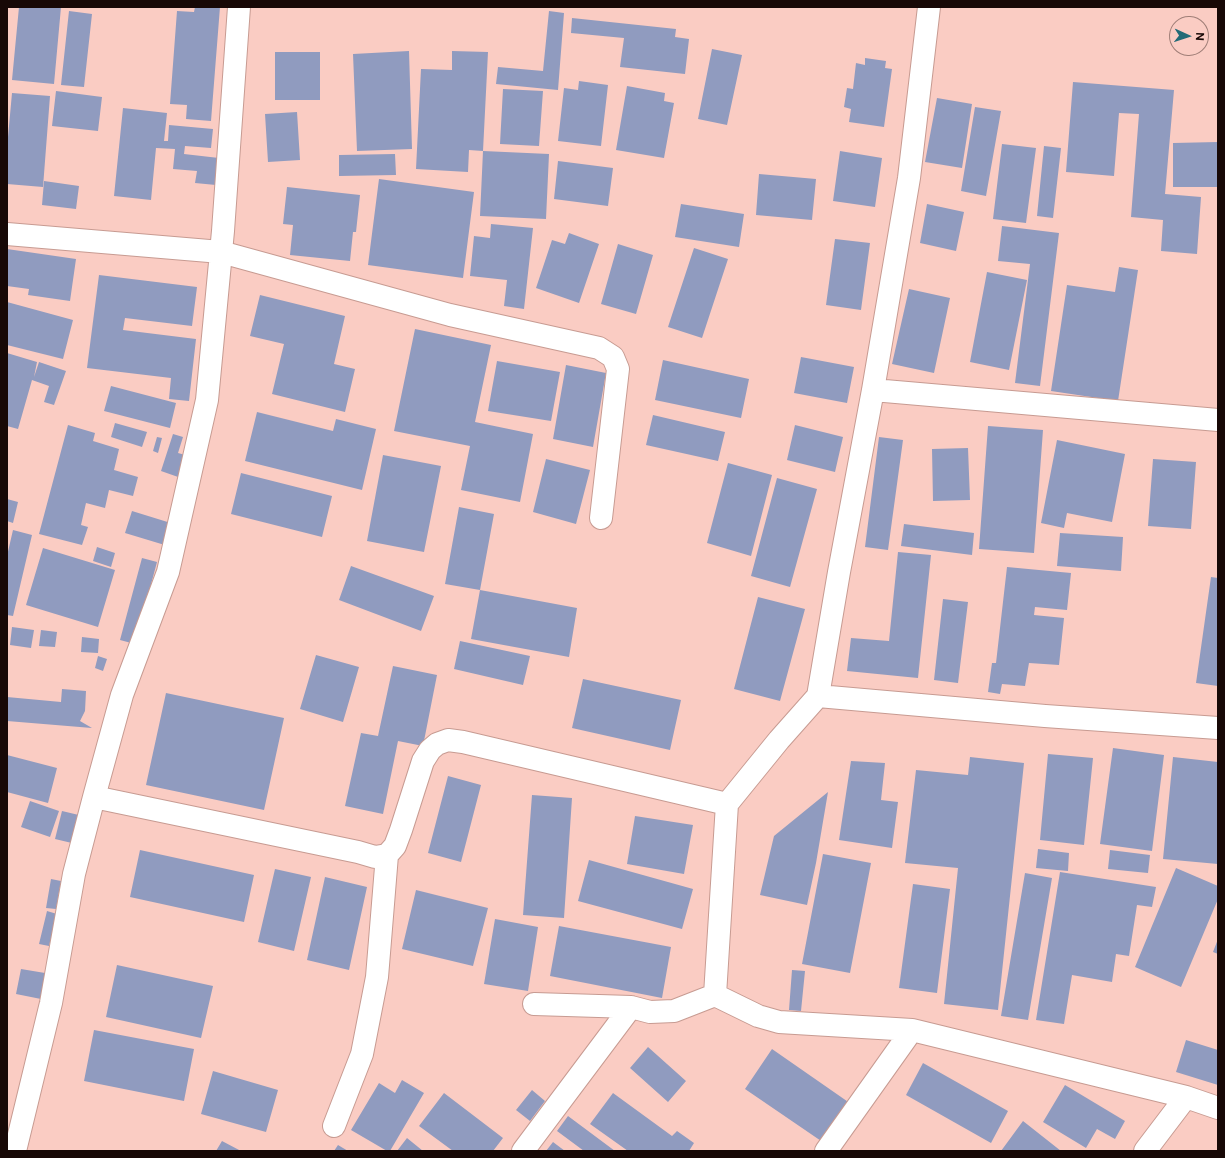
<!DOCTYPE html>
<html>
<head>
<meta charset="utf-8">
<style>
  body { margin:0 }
  #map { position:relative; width:1225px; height:1158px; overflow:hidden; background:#faccc3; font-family:"Public Sans",sans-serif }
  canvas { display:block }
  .frame { position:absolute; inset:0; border:8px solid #170806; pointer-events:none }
  .north { position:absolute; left:1169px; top:16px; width:40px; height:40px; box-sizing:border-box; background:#faccc3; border:1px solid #9f7e77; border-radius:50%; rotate:93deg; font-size:11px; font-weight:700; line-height:16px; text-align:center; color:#170806 }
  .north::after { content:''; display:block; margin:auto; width:14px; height:18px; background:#236b77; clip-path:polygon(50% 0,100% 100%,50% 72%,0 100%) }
</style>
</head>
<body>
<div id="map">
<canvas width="1225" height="1158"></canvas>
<div class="frame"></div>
<div class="north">N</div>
</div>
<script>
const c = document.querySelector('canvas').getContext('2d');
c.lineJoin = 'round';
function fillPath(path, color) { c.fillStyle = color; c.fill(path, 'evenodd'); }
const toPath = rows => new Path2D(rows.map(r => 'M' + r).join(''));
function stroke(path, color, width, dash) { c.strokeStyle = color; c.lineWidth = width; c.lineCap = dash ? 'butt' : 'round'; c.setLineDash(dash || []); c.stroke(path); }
fillPath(toPath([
  [19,7,61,7,54,84,12,80],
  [195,7,220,7,211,121,186,119,187,105,170,104,177,11,194,12],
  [69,11,92,14,84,87,61,85],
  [549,11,564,13,558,90,496,84,498,67,543,71],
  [572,18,676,29,675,37,689,39,685,74,620,67,624,38,571,33],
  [712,49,742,55,727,125,698,119],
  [409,51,412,149,357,151,353,54],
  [452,51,488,52,483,151,469,150,468,172,416,169,421,69,452,70],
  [275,52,320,52,320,100,275,100],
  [865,58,886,61,885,68,892,69,884,127,849,122,851,109,844,107,847,88,853,89,856,63,865,65],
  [579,81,608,85,601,146,558,141,564,88,578,90],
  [1073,82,1174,90,1165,194,1201,197,1197,254,1161,251,1163,220,1131,217,1139,114,1119,113,1114,176,1066,172],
  [627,86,665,93,664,101,674,103,664,158,616,150],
  [503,89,543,91,539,146,500,144],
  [56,91,102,97,98,131,52,126],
  [12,93,50,96,43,187,7,184,7,148],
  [937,98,972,104,962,168,925,162],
  [975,107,1001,111,986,196,961,191],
  [123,108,167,113,164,141,168,141,169,125,213,129,211,148,185,146,184,154,219,158,216,185,195,183,197,171,173,169,175,149,156,148,151,200,114,196],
  [297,112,300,160,268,162,265,114],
  [1218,142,1218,187,1173,187,1173,143],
  [1002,144,1036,148,1026,223,993,219],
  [1044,146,1061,148,1053,218,1037,216],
  [483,151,549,154,546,219,480,216],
  [840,151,882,158,875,207,833,201],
  [395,154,396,175,339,176,339,155],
  [558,161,613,168,608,206,554,199],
  [759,174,816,179,812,220,756,215],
  [379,179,474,192,463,278,368,265],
  [44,181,79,186,76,209,42,205],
  [287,187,360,195,356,232,353,232,350,261,290,255,293,225,283,224],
  [681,204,744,214,739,247,675,237],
  [927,204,964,212,956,251,920,243],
  [491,224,533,228,524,309,504,306,507,280,470,276,474,236,490,238],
  [1002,226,1059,233,1040,386,1015,383,1030,264,998,261],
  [569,233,599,244,579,303,536,288,552,240,565,244],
  [835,239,870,243,861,310,826,305],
  [618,244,653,255,636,314,601,304],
  [694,248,728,259,702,338,668,327],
  [7,249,76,259,70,301,28,295,29,289,7,286],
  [1119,267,1138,270,1118,401,1051,391,1067,285,1115,292],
  [987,272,1027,280,1009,370,970,362],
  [99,275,197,287,192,326,125,318,123,330,196,339,189,401,169,399,171,378,87,368],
  [909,289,950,298,934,373,892,364],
  [260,295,345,316,334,364,355,369,345,412,272,394,284,344,250,336],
  [7,302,73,320,63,359,7,345],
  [415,329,491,345,475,422,533,434,520,502,461,490,470,446,394,431],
  [7,353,37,362,34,377,39,362,66,371,54,405,44,402,49,386,32,380,18,429,7,426],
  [801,357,854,367,847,403,794,393],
  [663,360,749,379,741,418,655,400],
  [497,361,560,372,551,421,488,411],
  [566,365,606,373,593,447,553,439],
  [111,386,176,403,170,428,104,411],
  [257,412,333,431,336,419,376,429,362,490,245,461],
  [653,415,725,432,718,461,646,445],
  [115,423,147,432,142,447,111,437],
  [68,425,95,433,93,441,119,449,114,470,138,477,133,496,109,490,105,508,86,503,81,525,88,527,82,545,39,534],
  [795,425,843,437,835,472,787,460],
  [988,426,1043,430,1034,553,979,549],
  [173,434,183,437,178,453,189,456,181,478,161,471],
  [157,437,162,438,158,453,153,451],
  [879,437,903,440,888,550,865,547],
  [1057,440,1125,454,1112,522,1067,513,1064,528,1041,523],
  [968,448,970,500,933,501,932,449],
  [383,455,441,466,424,552,367,541],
  [546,459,590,470,576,524,533,512],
  [1153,459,1196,462,1191,529,1148,526],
  [728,463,772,475,751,556,707,543],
  [241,473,332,496,322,537,231,514],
  [777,478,817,489,790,587,751,576],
  [7,499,18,502,13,523,7,521],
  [459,507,494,514,480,590,445,584],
  [132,511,174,524,168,546,125,533],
  [904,524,974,533,972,555,901,546],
  [13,530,32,535,13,616,7,615,7,556],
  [1060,533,1123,537,1121,571,1057,566],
  [97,547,115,553,111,567,93,561],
  [43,548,115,570,98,627,26,605],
  [898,552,931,555,918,678,847,671,851,638,889,641],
  [142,558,157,562,135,644,120,640],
  [351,566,434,596,421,631,339,600],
  [1007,567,1071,573,1067,610,1035,607,1034,615,1064,618,1059,665,1029,663,1025,686,1002,684,1000,694,988,692,992,663,996,663],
  [1211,577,1218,578,1218,686,1196,683],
  [480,590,577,608,569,657,471,639],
  [758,597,805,609,780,701,734,689],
  [943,599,968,602,958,683,934,680],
  [12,627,34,630,31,648,10,645],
  [41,630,57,632,55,647,39,646],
  [82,637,99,639,98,653,81,652],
  [460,641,530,656,523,685,454,669],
  [316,655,359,667,343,722,300,709],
  [98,656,107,659,103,671,95,668],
  [393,666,437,675,423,746,398,741,383,814,345,806,361,733,378,736],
  [583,679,681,700,670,750,572,728],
  [62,689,86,691,85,711,80,721,92,728,7,721,7,697,61,702],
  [166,693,284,718,264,810,146,785],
  [1113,748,1164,755,1152,851,1100,844],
  [1048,754,1093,758,1084,845,1040,840],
  [7,755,57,768,48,803,7,792],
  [970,757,1024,763,998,1010,944,1004,958,868,905,863,916,770,968,775],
  [1173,757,1218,762,1218,864,1163,859],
  [851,761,885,763,881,800,898,802,892,848,839,840],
  [448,776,481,785,461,862,428,853],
  [828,792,816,863,807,905,760,895,774,836],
  [532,795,572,798,564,918,523,915],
  [30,801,59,811,50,837,21,827],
  [62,811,83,816,76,844,55,839],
  [635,816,693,825,684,874,627,864],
  [1038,849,1069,853,1068,871,1036,868],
  [140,850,254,875,244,922,130,897],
  [1110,850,1150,855,1148,873,1108,869],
  [823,854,871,863,850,973,802,964],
  [589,860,693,889,682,929,578,901],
  [1176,868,1218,886,1218,899,1181,987,1135,967],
  [275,869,311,877,294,951,258,942],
  [1060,872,1156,887,1152,907,1137,905,1129,956,1116,954,1112,982,1072,975,1064,1024,1036,1020],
  [1025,873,1052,878,1028,1020,1001,1016],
  [325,877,367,887,349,970,307,960],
  [51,879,61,881,56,909,46,908],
  [913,884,950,889,937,993,899,988],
  [416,890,488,908,473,966,402,949],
  [47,911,57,914,49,946,39,944],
  [495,919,538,927,528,991,484,984],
  [559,926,671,947,662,998,550,976],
  [1218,939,1218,954,1213,952],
  [117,965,213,986,201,1038,106,1017],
  [21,969,51,974,46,1000,16,994],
  [792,970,805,971,801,1011,789,1010],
  [94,1030,194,1049,184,1101,84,1081],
  [1186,1040,1218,1050,1218,1085,1176,1072],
  [648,1047,686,1081,668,1102,630,1068],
  [772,1049,854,1106,827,1145,745,1089],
  [923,1063,1008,1111,991,1143,906,1095],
  [213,1071,278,1090,266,1132,201,1114],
  [402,1080,424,1093,390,1151,387,1151,351,1130,379,1083,395,1093],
  [1065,1085,1125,1121,1115,1139,1097,1129,1086,1148,1043,1122],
  [532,1090,545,1101,530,1121,516,1110],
  [444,1093,503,1138,493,1151,453,1151,419,1126],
  [613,1093,672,1136,677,1131,694,1143,689,1151,628,1151,590,1124],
  [568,1116,615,1151,584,1151,557,1131],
  [1023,1121,1061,1151,1001,1151],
  [407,1138,423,1151,397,1151],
  [222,1141,241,1151,216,1151],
  [553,1142,565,1151,546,1151],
  [338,1145,348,1151,334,1151]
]), '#909bbf');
const street = toPath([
  [7,234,221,252,450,315,599,348,613,357,618,369,601,518],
  [873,390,1218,420],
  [818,696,1045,716,1218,728],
  [94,797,358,852,375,857,387,855,395,846,401,830,423,761,430,750,437,744,448,740,463,742,727,804],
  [715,995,727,804,779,740,818,696,839,572,873,390,909,178,929,7],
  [534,1004,631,1007,650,1012,674,1011,715,995,758,1016,779,1022,912,1030,1186,1097,1218,1108],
  [334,1126,362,1054,377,977,387,855],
  [15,1151,51,1003,74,874,94,797,122,695,168,572,207,400,223,231,239,7],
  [523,1151,631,1007],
  [826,1151,912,1030],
  [1145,1151,1186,1097]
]);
stroke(street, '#c79b92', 24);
stroke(street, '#fff', 22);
</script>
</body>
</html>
